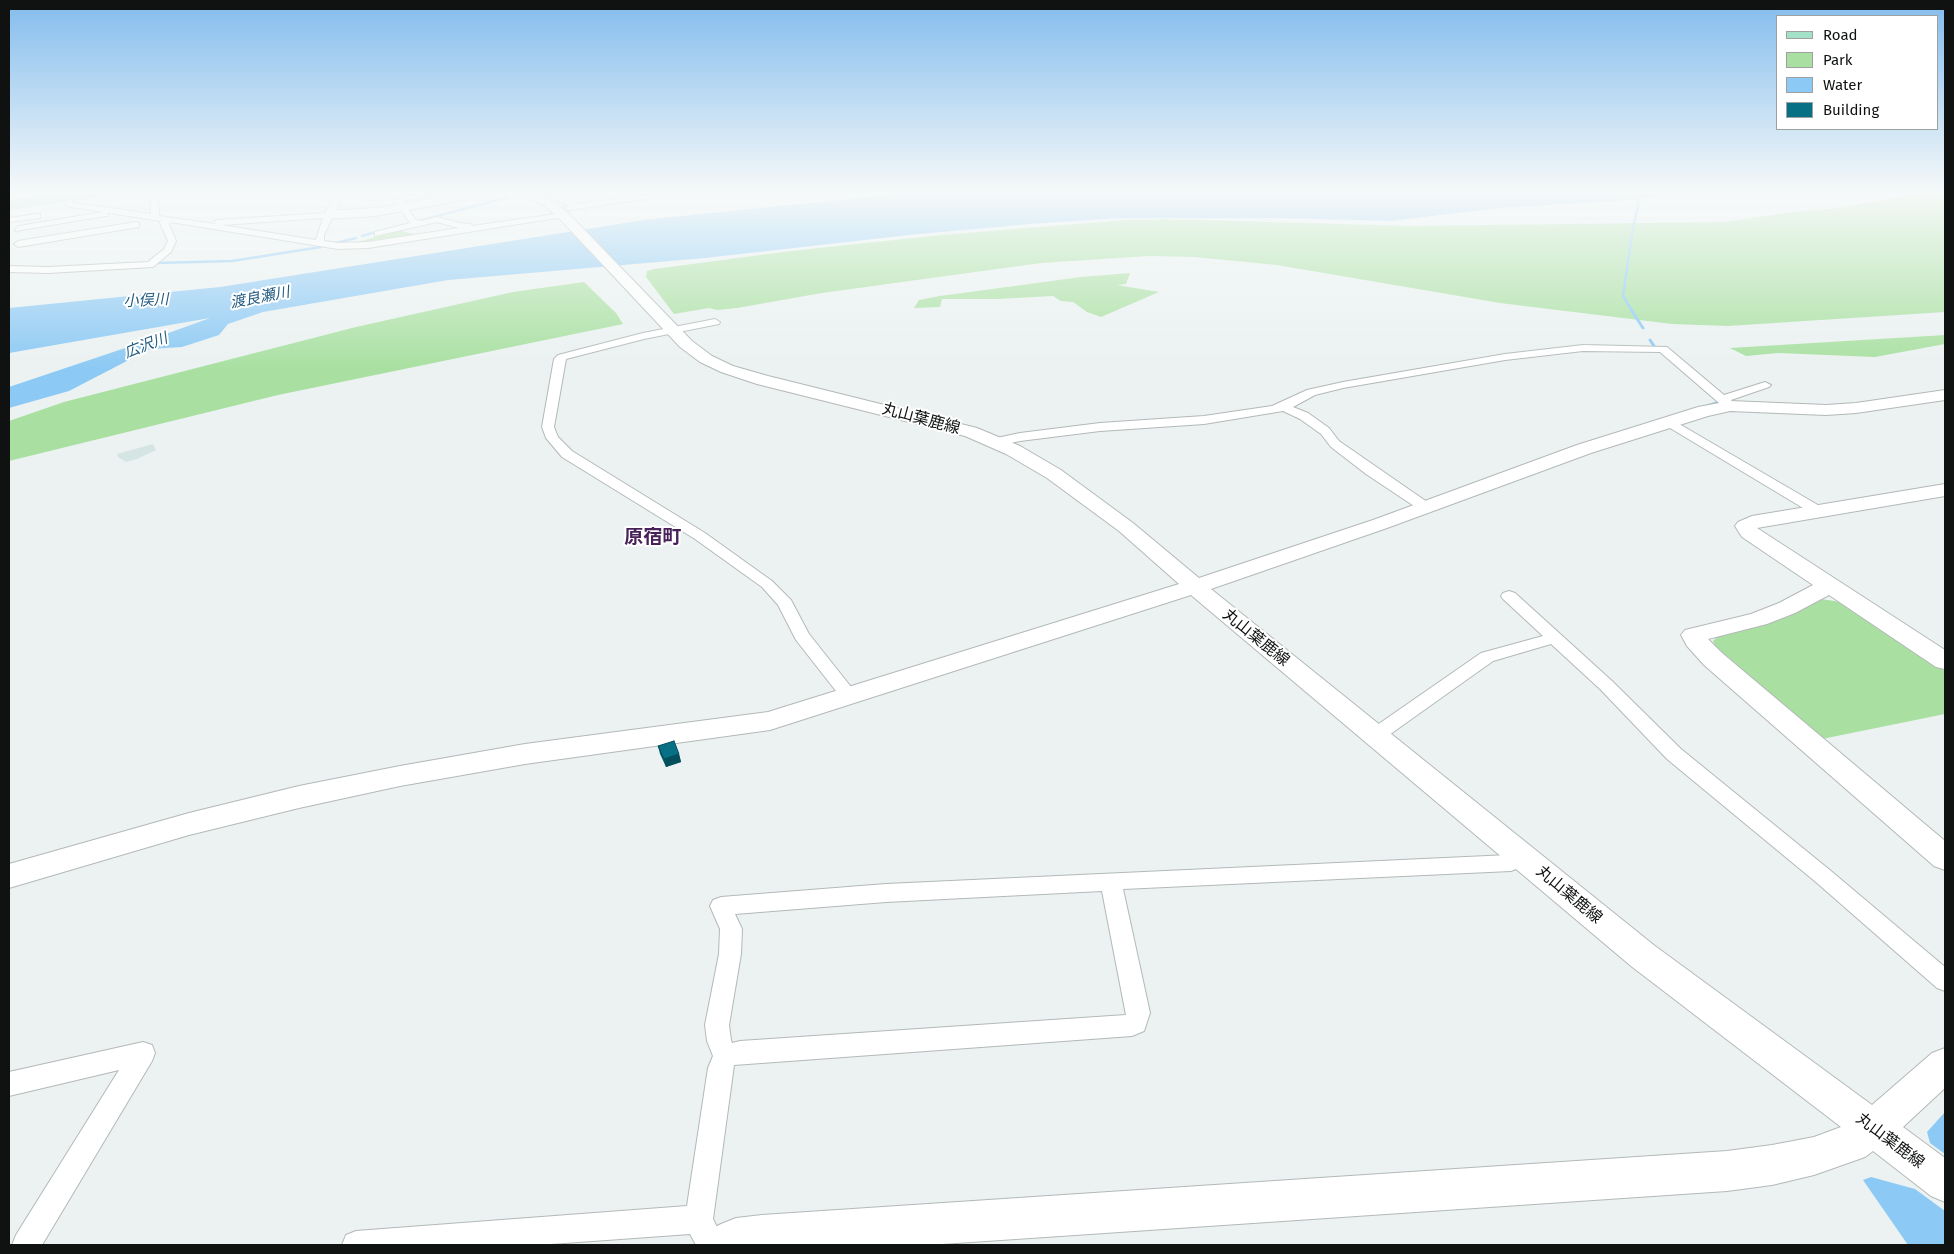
<!DOCTYPE html>
<html>
<head>
<meta charset="utf-8">
<style>
  body { margin:0 }
  #map { position:relative; width:1954px; height:1254px; overflow:hidden; background:#ebf2f1; font-family:"Fira Sans",sans-serif }
  canvas { display:block }
  .frame { position:absolute; inset:0; border:10px solid #101212; pointer-events:none }
  .legend { position:absolute; left:1776px; top:15px; width:162px; height:115px; box-sizing:border-box; background:#fff; border:1px solid #9fa0a0; margin:0; padding:6px 9px; list-style:none; font-size:15px; color:#101212 }
  .legend li { display:flex; align-items:center; gap:10px; height:25px }
  .legend b { width:25px; border:1px solid #9fa0a0 }
</style>
</head>
<body>
<div id="map">
<canvas width="1954" height="1254"></canvas>
<div class="frame"></div>
<ul class="legend">
<li><b style="height:6px;background:#a2e0c8"></b>Road</li>
<li><b style="height:14px;background:#a9e0a1"></b>Park</li>
<li><b style="height:14px;background:#8cc9f4"></b>Water</li>
<li><b style="height:14px;background:#077084"></b>Building</li>
</ul>
</div>
<script>
const c = document.querySelector('canvas').getContext('2d');
c.lineJoin = 'round';
function fillPath(path, color) { c.fillStyle = color; c.fill(path, 'evenodd'); }
const toPath = rows => new Path2D(rows.map(r => 'M' + r).join(''));
function stroke(path, color, width, dash) { c.strokeStyle = color; c.lineWidth = width; c.lineCap = dash ? 'butt' : 'round'; c.setLineDash(dash || []); c.stroke(path); }
function drawText(font, color, halo, rows, align = 'center') {
  c.font = font + ' "Fira Sans","Noto Sans JP",sans-serif'; c.lineWidth = 4; c.setLineDash([]); c.textBaseline = 'middle'; c.strokeStyle = halo; c.fillStyle = color; for (const [text, x, y, turn = 0] of rows) {
    c.save(); c.translate(x, y); c.rotate((+turn || 0) * Math.PI / 180); c.textAlign = isNaN(turn) ? turn : align; if (halo) c.strokeText(text, 0, 0); c.fillText(text, 0, 0); c.restore();
  }
}
fillPath(toPath([
  [153,444,156,450,137,459,126,462,118,457,117,454]
]), '#d5e5e4');
fillPath(toPath([
  [1920,193,1945,193,1945,312,1728,326,1672,324,1500,303,1277,265,1194,257,1149,256,1041,263,822,293,737,308,717,310,709,308,674,314,646,277,647,271,654,269,791,251,941,235,1125,220,1166,219,1410,226,1724,222,1792,212,1840,208],
  [400,230,416,235,359,243,358,242],
  [1130,273,1126,284,1117,285,1159,292,1101,317,1087,312,1073,302,1061,301,1053,296,998,299,942,299,940,307,914,308,919,300,940,296,1081,277],
  [584,282,616,313,623,324,278,395,9,461,9,421,64,402,356,327,513,292],
  [1945,335,1945,344,1875,357,1778,353,1746,356,1730,348],
  [1821,599,1841,602,1857,612,1945,671,1945,714,1822,739,1715,646,1713,641,1717,637,1787,617]
]), '#a9e0a1');
fillPath(toPath([
  [906,193,1686,193,1617,201,1498,208,1391,221,1283,218,1121,218,1030,224,909,235,705,258,448,280,263,312,228,324,219,335,182,347,150,349,69,391,9,408,9,387,149,340,210,318,9,353,9,308,220,287,644,220],
  [1945,1112,1945,1154,1930,1143,1927,1132],
  [1871,1177,1915,1189,1945,1211,1945,1245,1908,1245,1863,1180]
]), '#8cc9f4');
stroke(toPath([
  [1633,193,1639,202,1633,227,1623,296,1633,312],
  [419,221,509,197],
  [362,236,380,231],
  [332,244,356,238],
  [156,263,232,261,321,247]
]), '#8cc9f4', 2.5);
stroke(toPath([
  [1632,311,1643,328],
  [1650,340,1654,346],
  [1707,406,1717,403]
]), '#8cc9f4', 3);
stroke(toPath([
  [549,212,569,208]
]), '#cad0d0', 9, [9, 4.5]);
const street = toPath([
  [61,193,69,193,72,201,76,203,151,214,150,193,158,193,159,216,215,224,215,221,218,220,325,213,336,193,344,193,324,235,324,241,338,243,368,242,459,228,437,222,375,236,375,232,410,223,393,199,420,193,440,193,402,201,416,220,420,221,437,217,460,223,471,224,472,226,563,213,567,215,563,217,368,248,338,249,170,222,169,224,176,241,171,252,153,267,48,273,9,272,9,266,48,267,148,262,164,249,168,241,160,223,161,221,108,213,108,216,105,216,16,231,15,229,19,226,103,212,71,207,65,204,61,193],
  [323,218,316,240,221,225,323,218],
  [544,193,556,193,568,197,578,204,658,193,679,193,675,195,569,210,565,208,569,206,544,193],
  [37,214,40,214,40,218,9,222,9,218,37,214],
  [136,222,139,223,139,227,18,247,14,244,18,241,136,222],
  [715,319,720,322,719,324,644,339,566,359,554,427,558,437,572,451,705,533,772,581,791,600,809,634,855,692,858,696,855,700,849,702,843,700,796,640,778,605,762,587,695,539,562,457,546,438,542,427,554,359,558,355,643,333,715,319],
  [1583,345,1667,347,1724,395,1765,382,1771,385,1769,387,1731,400,1736,406,1730,410,1726,409,1660,352,1583,351,1505,360,1343,388,1315,395,1293,407,1308,413,1329,428,1339,441,1430,504,1432,507,1425,511,1420,510,1366,474,1331,447,1321,434,1300,419,1283,411,1204,424,1100,431,1020,441,996,446,990,442,992,439,1020,433,1100,423,1204,416,1272,406,1307,390,1343,382,1505,354,1583,345],
  [1669,418,1823,508,1825,511,1823,514,1813,514,1665,425,1663,422,1665,419,1669,418],
  [1509,591,1515,593,1612,681,1681,749,1831,871,1945,967,1945,991,1937,988,1817,883,1667,759,1600,689,1551,644,1493,661,1382,740,1376,741,1370,740,1367,735,1370,730,1481,653,1543,636,1503,599,1501,596,1503,593,1509,591],
  [1524,849,1531,851,1534,857,1531,863,1511,871,1123,889,1150,1013,1144,1031,1132,1036,734,1065,713,1219,726,1245,696,1245,690,1234,537,1245,342,1245,346,1235,356,1231,687,1206,708,1068,713,1056,707,1041,705,1025,719,954,720,929,710,906,713,900,721,897,886,884,1509,855,1524,849],
  [1102,891,1126,1015,740,1041,732,1043,731,1040,729,1025,741,954,742,929,735,914,886,902,1102,891],
  [143,1042,152,1045,155,1053,152,1061,42,1245,12,1245,16,1235,119,1070,9,1096,9,1072,143,1042]
]);
const secondary = toPath([
  [466,193,493,193,487,196,375,216,328,219,322,215,328,211,375,208,466,193],
  [517,193,533,193,552,201,567,212,692,341,712,356,733,366,768,376,977,428,1020,446,1061,470,1133,523,1199,578,1373,520,1577,445,1698,407,1730,401,1826,405,1856,403,1945,390,1945,400,1856,413,1826,415,1730,411,1708,416,1591,453,1387,528,1211,589,1655,946,1872,1105,1932,1053,1945,1048,1945,1088,1903,1127,1945,1158,1945,1202,1931,1196,1873,1151,1865,1157,1814,1175,1772,1185,1727,1191,927,1245,704,1245,710,1230,721,1224,736,1218,762,1215,1727,1151,1772,1145,1814,1137,1841,1127,1631,966,1191,595,770,730,525,764,400,786,299,808,189,835,9,888,9,864,189,813,299,786,400,766,525,744,768,712,1179,584,1119,531,1047,478,1006,454,965,436,757,384,721,372,700,362,680,347,559,218,544,205,517,193],
  [1945,484,1945,496,1757,528,1945,650,1945,669,1936,667,1829,595,1795,613,1767,624,1708,639,1722,653,1945,841,1945,870,1934,866,1704,665,1687,646,1681,635,1685,630,1751,614,1779,603,1813,585,1742,537,1735,526,1738,522,1752,516,1945,484]
]);
const primary = toPath([
  [65,193,99,193,93,197,9,209,9,201,65,193]
]);
stroke(street, '#b3b9b8', 2);
stroke(secondary, '#b3b9b8', 2);
stroke(primary, '#cacbcb', 2);
fillPath(street, '#fff');
fillPath(secondary, '#fff');
fillPath(primary, '#a2e0c8');
fillPath(toPath([
  [658,746,679,754,681,762,666,767,660,754]
]), '#066072');
fillPath(toPath([
  [679,754,681,762,666,767,664,759]
]), '#054e5c');
const building = toPath([
  [674,741,679,754,664,759,658,746,674,741]
]);
fillPath(building, '#077084');
stroke(building, '#054e5c', 1);
const sky = c.createLinearGradient(0, 0, 0, 369);
sky.addColorStop(0, '#83bced');
sky.addColorStop(0.52, '#f6f9f9');
sky.addColorStop(1, '#f6f9f900');
c.fillStyle = sky;
c.fillRect(0, 0, 1954, 369);
drawText('italic 15px', '#235c81', '#fff', [
  ["渡良瀬川",260,298,-11],
  ["小俣川",146,301,-3],
  ["広沢川",146,346,-21]
]);
drawText('16px', '#101212', '#fff', [
  ["丸山葉鹿線",921,419,15],
  ["丸山葉鹿線",1256,638,39],
  ["丸山葉鹿線",1569,895,40],
  ["丸山葉鹿線",1890,1141,37]
]);
drawText('bold 19px', '#472157', '#fff', [
  ["原宿町",653,538]
]);
</script>
</body>
</html>
